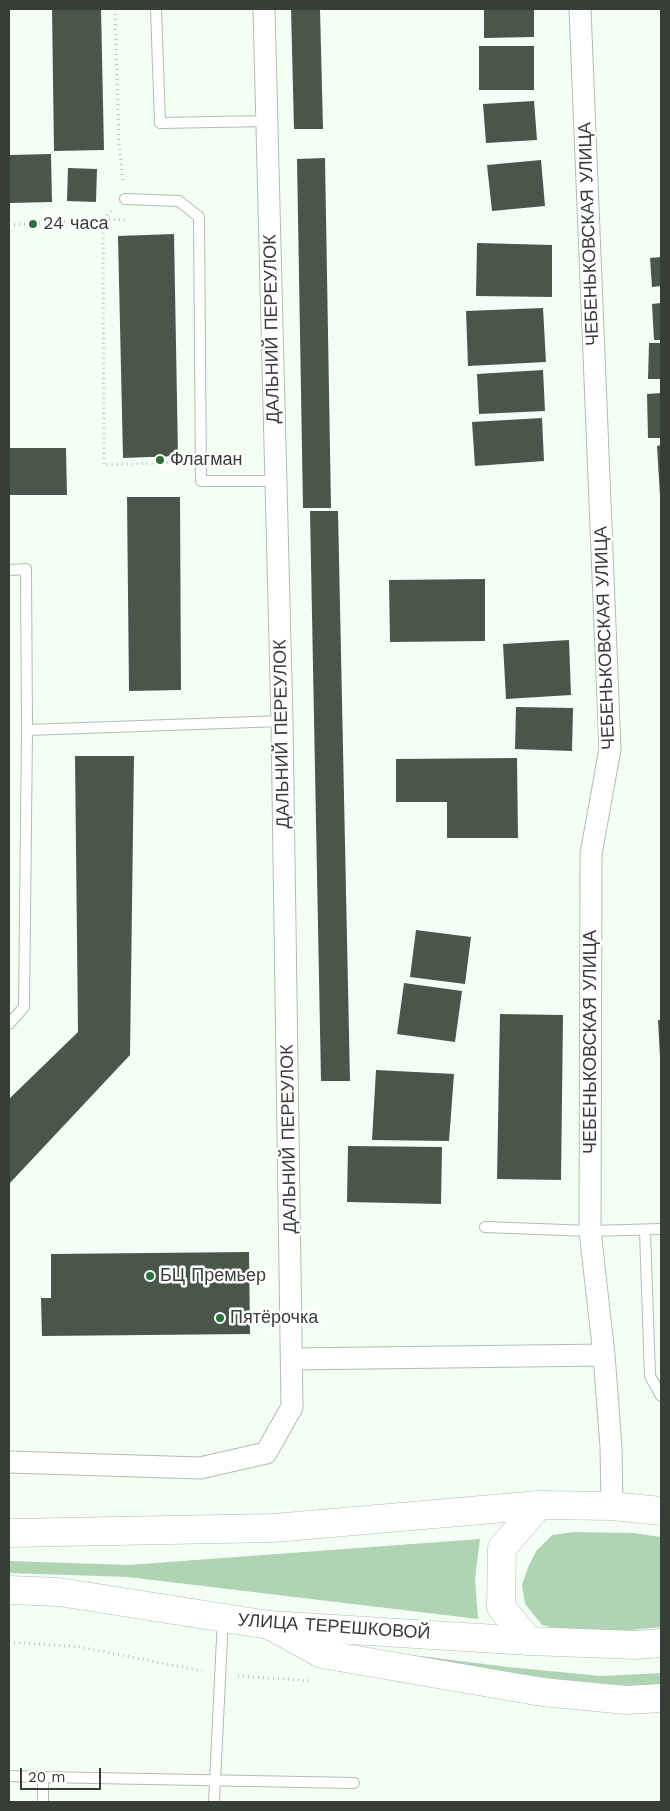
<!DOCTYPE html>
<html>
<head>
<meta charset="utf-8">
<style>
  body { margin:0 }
  #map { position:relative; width:670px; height:1811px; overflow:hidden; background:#f4fef5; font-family:"Work Sans",sans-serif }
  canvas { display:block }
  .frame { position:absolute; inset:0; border:10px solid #373e38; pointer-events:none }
  .scale { position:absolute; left:20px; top:1768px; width:81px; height:22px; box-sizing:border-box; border:2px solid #373e38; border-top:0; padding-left:6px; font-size:15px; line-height:18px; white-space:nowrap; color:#373e38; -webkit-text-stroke:4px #fff; paint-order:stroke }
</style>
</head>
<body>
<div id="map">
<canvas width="670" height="1811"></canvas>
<div class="frame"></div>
<div class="scale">20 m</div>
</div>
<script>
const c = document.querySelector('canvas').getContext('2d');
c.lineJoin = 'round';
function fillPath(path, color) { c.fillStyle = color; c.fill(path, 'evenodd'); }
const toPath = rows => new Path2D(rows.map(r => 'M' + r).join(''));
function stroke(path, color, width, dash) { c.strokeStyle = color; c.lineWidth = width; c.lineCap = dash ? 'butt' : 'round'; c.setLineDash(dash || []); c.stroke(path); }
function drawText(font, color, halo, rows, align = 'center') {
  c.font = font + ' "Work Sans",sans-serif'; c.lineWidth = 5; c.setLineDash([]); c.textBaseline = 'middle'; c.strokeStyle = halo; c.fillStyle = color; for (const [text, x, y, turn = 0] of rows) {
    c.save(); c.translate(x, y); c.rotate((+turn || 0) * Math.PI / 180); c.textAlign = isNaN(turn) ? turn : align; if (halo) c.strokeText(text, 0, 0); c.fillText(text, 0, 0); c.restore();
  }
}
fillPath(toPath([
  [574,1532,633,1533,661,1537,661,1627,632,1630,571,1632,542,1625,525,1604,522,1585,528,1567,537,1550,552,1535],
  [480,1539,475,1578,478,1619,128,1577,9,1573,9,1561,128,1565],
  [332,1645,508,1667,601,1676,661,1673,661,1690,600,1686]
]), '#aed4b4');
fillPath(toPath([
  [52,9,101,9,104,150,54,151],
  [291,9,320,9,323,129,294,129],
  [484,9,534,9,534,37,484,38],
  [479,46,534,46,534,90,479,90],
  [534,101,537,140,486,143,483,104],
  [51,154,52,202,9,203,9,155],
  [325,158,331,508,303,508,297,159],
  [541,160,545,206,492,211,487,165],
  [68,168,97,169,96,202,67,201],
  [174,234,178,456,123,458,118,236],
  [477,243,552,245,552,297,476,296],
  [661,257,661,286,652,287,650,258],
  [661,303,661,340,654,340,652,304],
  [543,308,546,362,468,366,466,311],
  [649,343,661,343,661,379,648,379],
  [543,370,545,411,479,414,477,374],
  [661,393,661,438,648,438,647,394],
  [542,418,544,461,475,466,472,422],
  [661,445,661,496,660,496,657,446],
  [9,448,66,448,67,495,9,495],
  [127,497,180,497,181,690,129,691],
  [310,511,338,511,350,1081,321,1081],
  [485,579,485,641,390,642,389,580],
  [569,640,571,695,506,699,503,644],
  [516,707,573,708,572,751,515,749],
  [75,756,134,756,130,1055,9,1184,9,1099,78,1032],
  [517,758,518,838,447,838,447,802,396,802,396,759],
  [416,930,471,937,465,984,410,977],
  [404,983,462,991,455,1042,397,1034],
  [500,1014,563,1015,561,1180,497,1179],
  [658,1020,661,1020,661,1057,660,1057],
  [376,1070,454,1074,449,1141,372,1140],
  [348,1146,442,1147,441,1204,347,1202],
  [249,1252,250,1334,42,1336,41,1298,51,1298,51,1254]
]), '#49574b');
const service = toPath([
  [156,9,160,123,267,121],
  [125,199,179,201,199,217,201,481,276,481],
  [9,570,26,569,27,730],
  [9,1024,24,1007,27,730,282,721],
  [485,1227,590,1231,661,1229],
  [645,1231,650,1376,661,1396],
  [9,1776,43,1777],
  [43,1802,43,1777,354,1783],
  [214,1802,223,1618]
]);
const minor = toPath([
  [580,9,610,749,591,854,590,1231,604,1355,611,1447,612,1506],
  [292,1359,604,1355],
  [9,1462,200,1468,266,1453,292,1407,282,721,264,9]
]);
const secondary = toPath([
  [269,1625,322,1654,542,1692,626,1700,661,1698]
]);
const primary = toPath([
  [9,1533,274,1528,539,1505,612,1506,661,1511],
  [9,1590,59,1592,269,1625,529,1641,637,1645,661,1643],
  [529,1641,501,1607,502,1548,539,1505]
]);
stroke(service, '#aebeb0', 12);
stroke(minor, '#aebeb0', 23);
stroke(secondary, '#aebeb0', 29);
stroke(primary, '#aebeb0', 29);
stroke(toPath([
  [115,9,119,144,123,181],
  [111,211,103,219,104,465,183,462],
  [9,225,103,219,125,220],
  [9,1642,80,1647,202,1671],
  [238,1676,312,1681]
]), '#bbc4bc', 3, [1, 4]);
stroke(service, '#fff', 10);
stroke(minor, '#fff', 21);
stroke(secondary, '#fff', 28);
stroke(primary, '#fff', 28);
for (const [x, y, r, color] of [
  [33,224,5,"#2a713e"],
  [160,460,5,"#2a713e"],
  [150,1276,5,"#2a713e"],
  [220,1318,5,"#2a713e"]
]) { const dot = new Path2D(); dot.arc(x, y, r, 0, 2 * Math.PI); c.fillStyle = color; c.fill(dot); stroke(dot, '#fff', 2); }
drawText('18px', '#373e38', '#fff', [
  ["24 часа",43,224],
  ["Флагман",170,460],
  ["БЦ Премьер",160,1276],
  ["Пятёрочка",230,1318]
], 'left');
drawText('18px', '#373e38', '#fff', [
  ["ЧЕБЕНЬКОВСКАЯ УЛИЦА",589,234,-92],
  ["ДАЛЬНИЙ ПЕРЕУЛОК",272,329,-91],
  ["ЧЕБЕНЬКОВСКАЯ УЛИЦА",605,638,-92],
  ["ДАЛЬНИЙ ПЕРЕУЛОК",282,734,-91],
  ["ЧЕБЕНЬКОВСКАЯ УЛИЦА",591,1042,-90],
  ["ДАЛЬНИЙ ПЕРЕУЛОК",289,1139,-91],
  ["УЛИЦА ТЕРЕШКОВОЙ",334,1627,4]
]);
</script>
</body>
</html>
